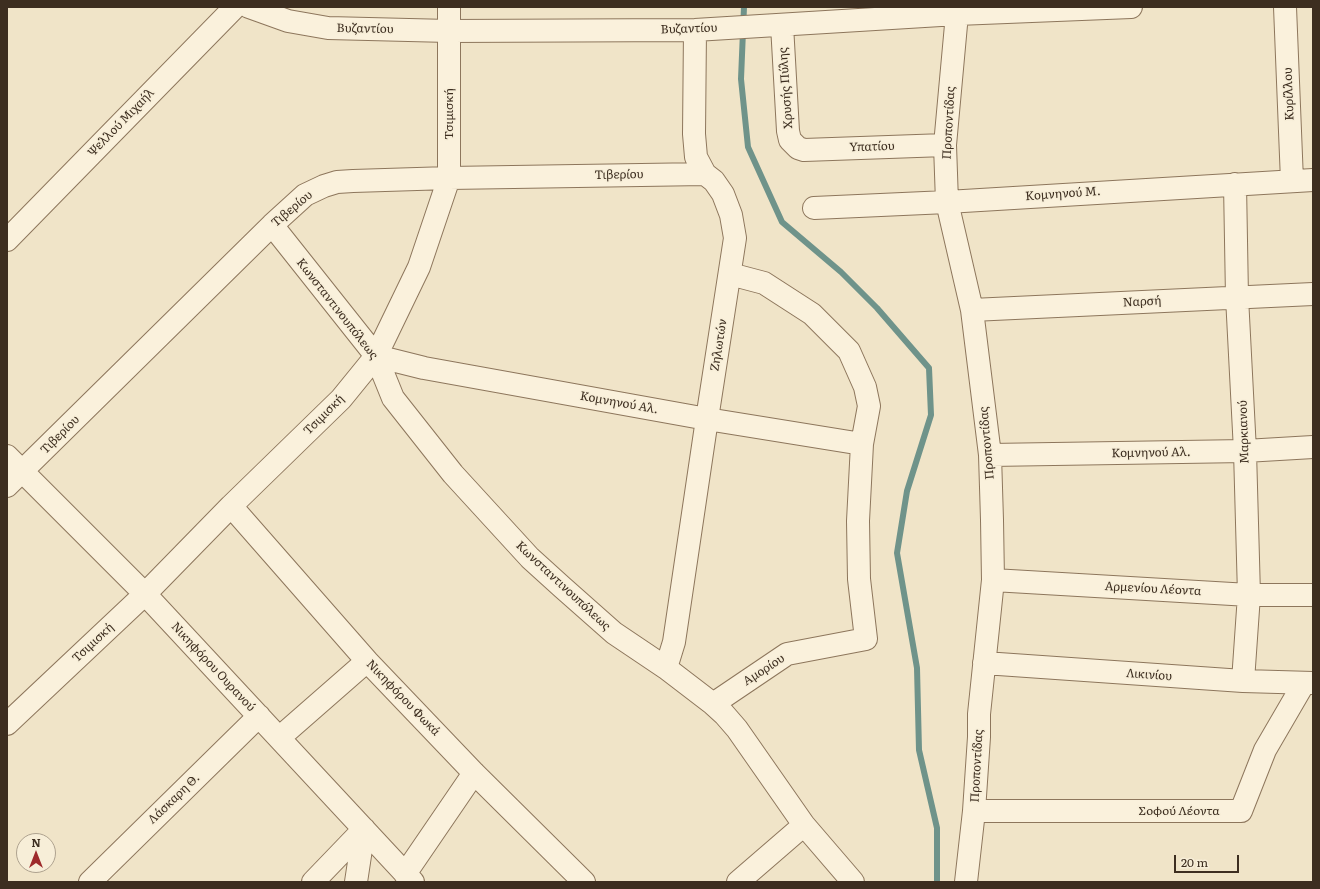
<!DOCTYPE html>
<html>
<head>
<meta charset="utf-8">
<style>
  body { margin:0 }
  #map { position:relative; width:1320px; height:889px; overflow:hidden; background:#f0e4c8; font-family:Literata,serif }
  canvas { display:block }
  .frame { position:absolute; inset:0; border:8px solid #3d2e20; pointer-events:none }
  .north { position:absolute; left:16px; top:833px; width:40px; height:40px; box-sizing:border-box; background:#f7eed8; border:1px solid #ada18e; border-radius:50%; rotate:0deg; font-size:11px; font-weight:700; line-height:16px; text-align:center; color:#3d2e20 }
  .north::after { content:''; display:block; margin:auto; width:14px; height:18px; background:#9e2a2b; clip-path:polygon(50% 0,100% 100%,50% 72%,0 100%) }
  .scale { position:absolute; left:1174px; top:855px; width:65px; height:18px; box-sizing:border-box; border:2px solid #3d2e20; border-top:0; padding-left:5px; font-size:12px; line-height:14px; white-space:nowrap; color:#3d2e20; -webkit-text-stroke:3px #f7eed8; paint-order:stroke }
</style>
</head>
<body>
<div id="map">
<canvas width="1320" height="889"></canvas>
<div class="frame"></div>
<div class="north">N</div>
<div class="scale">20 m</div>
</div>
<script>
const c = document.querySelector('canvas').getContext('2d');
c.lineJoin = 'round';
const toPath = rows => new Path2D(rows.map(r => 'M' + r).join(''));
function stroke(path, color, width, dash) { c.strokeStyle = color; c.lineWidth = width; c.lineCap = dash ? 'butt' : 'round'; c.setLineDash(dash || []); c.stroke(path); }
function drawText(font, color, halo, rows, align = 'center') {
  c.font = font + ' Literata,serif'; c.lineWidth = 3; c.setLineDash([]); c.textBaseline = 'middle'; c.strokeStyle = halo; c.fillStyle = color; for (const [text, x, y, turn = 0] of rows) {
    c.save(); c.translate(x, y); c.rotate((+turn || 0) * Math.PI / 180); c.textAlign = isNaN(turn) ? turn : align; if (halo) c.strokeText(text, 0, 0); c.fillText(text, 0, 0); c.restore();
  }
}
stroke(toPath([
  [744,7,741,79,748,147,782,222,841,272,877,308,929,368,931,415,907,491,897,553,917,668,919,750,937,828,937,882]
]), '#6f938a', 6);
const minor = toPath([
  [249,7,288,21,328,28,449,31,695,30,957,14,1131,7],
  [956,7,957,14,945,145,947,202,972,310,990,455,992,520,993,580,979,714,979,737,974,811,966,882],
  [1285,7,1292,181],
  [782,25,788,131,790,140,798,148,804,150,945,145],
  [1235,184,1237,297,1245,451,1249,595,1243,681],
  [814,208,947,202,1313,180],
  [272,225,376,356,393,398,453,474,530,558,562,587,614,633,666,668,713,704,724,714,737,729,804,825,853,882],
  [7,240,235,7],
  [972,310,1313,294],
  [376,356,424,368,707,419,862,444],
  [990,455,1245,451,1313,447],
  [7,456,145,594,413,882],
  [7,486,272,225,305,195,324,186,337,182,353,181,449,178,705,174],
  [231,506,367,661,474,773,584,882],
  [993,580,1249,595,1313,595],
  [984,663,1243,681,1313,683],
  [666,668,674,642,707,419,735,238,731,215,723,194,714,181,705,174,696,157,694,134,695,30],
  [713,704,787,654,866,639,859,579,858,521,862,444,869,406,865,387,849,351,812,314,764,283,730,274],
  [7,724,145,594,231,506,341,399,376,356,419,267,449,178,449,7],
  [279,738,367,661],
  [974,811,1241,811,1265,750,1304,683],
  [405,874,474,773],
  [90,882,259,716],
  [313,882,364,829],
  [356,882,364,829],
  [738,882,804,825]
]);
stroke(minor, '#8d765c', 24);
stroke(minor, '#faf1dc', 22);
drawText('12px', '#3d2e20', '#f7eed8', [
  ["Βυζαντίου",365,29,1],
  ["Βυζαντίου",689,29,-2],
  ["Χρυσής Πύλης",786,88,-94],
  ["Κυρίλλου",1289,94,-92],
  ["Τσιμισκή",449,114,-90],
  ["Ψελλού Μιχαήλ",121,123,-46],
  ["Προποντίδας",949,123,-87],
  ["Υπατίου",872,147,-2],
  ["Τιβερίου",619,175,-1],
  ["Κομνηνού Μ.",1063,194,-4],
  ["Τιβερίου",292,209,-40],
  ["Ναρσή",1142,302,-3],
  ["Κωνσταντινουπόλεως",337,309,52],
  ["Ζηλωτών",719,345,-81],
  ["Κομνηνού Αλ.",619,403,10],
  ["Τσιμισκή",324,415,-45],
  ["Μαρκιανού",1244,432,-92],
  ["Τιβερίου",60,435,-45],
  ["Προποντίδας",987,443,-95],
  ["Κομνηνού Αλ.",1151,453,-1],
  ["Κωνσταντινουπόλεως",563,586,43],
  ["Αρμενίου Λέοντα",1153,589,3],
  ["Τσιμισκή",93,643,-43],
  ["Νικηφόρου Ουρανού",213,667,47],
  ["Αμορίου",764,670,-33],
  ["Λικινίου",1149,675,4],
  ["Νικηφόρου Φωκά",403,698,46],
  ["Προποντίδας",977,766,-87],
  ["Λάσκαρη Θ.",174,799,-44],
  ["Σοφού Λέοντα",1179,811]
]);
</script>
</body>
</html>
